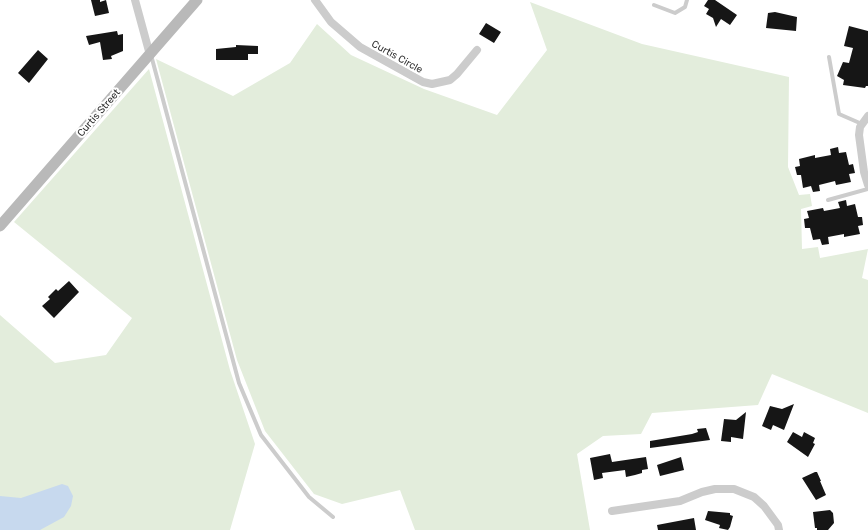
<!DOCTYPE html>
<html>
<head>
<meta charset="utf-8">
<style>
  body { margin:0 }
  canvas { display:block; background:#fff }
</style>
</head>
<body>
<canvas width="868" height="530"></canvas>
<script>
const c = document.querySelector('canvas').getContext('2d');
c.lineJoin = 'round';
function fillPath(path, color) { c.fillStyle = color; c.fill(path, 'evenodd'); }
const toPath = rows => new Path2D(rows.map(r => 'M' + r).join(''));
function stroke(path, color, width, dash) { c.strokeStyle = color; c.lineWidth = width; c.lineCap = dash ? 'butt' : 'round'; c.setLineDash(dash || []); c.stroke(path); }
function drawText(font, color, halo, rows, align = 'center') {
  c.font = font + ' Rubik,sans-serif'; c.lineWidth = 4; c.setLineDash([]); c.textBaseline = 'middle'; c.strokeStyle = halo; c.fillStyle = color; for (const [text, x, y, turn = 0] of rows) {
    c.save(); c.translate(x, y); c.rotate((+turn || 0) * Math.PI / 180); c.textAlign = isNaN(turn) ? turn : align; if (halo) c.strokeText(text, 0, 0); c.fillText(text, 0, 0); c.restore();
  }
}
fillPath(toPath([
  [530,2,642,44,789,77,788,167,799,195,810,194,812,206,801,209,802,249,818,247,820,258,868,249,862,278,868,280,868,413,772,374,758,405,652,413,641,434,603,436,577,454,590,530,415,530,400,490,342,504,314,494,265,431,237,360,156,59,233,96,290,63,317,24,351,55,424,89,497,115,547,50],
  [149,69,230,370,255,444,230,530,0,530,0,315,55,363,106,355,132,318,14,222]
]), '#e3eddc');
fillPath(toPath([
  [62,484,68,486,73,496,71,506,64,517,40,530,0,530,0,496,21,498]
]), '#c7d9ee');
fillPath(toPath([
  [91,0,100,0,100,2,106,0,109,13,95,16],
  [708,0,715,0,737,15,730,25,721,19,716,27,713,18,706,14,709,9,704,6],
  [775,12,797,17,796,31,766,28,768,13],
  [486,23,501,32,494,43,479,34],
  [849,26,868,31,868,86,866,86,865,88,843,85,844,80,837,76,843,62,849,63,853,48,844,46],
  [117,31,118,35,123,34,123,51,111,56,112,59,103,60,100,42,89,45,86,36],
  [236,45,258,46,258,54,248,54,248,60,216,60,216,49,236,47],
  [38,50,48,59,29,83,18,73],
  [838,147,839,153,846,152,849,165,853,164,855,173,849,174,851,182,836,185,835,181,819,185,820,191,813,192,811,186,803,188,801,175,797,175,795,167,800,166,799,159,815,155,815,158,831,155,830,149],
  [846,200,847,206,855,204,858,217,862,217,863,225,858,226,860,234,844,237,844,234,828,237,829,244,822,245,820,239,813,240,810,228,805,228,804,219,809,218,807,211,823,208,824,211,840,208,838,202],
  [69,281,79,292,54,318,42,306,50,299,48,297,56,289,58,291],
  [794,404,784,430,773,425,771,430,762,426,770,406,782,409],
  [746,412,743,439,731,437,731,442,721,441,724,419,736,420],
  [706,428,710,440,650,448,650,441,692,434,698,432,697,429],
  [793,432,802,437,804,432,815,438,813,443,815,444,808,457,787,442],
  [610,454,612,462,646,457,648,469,642,470,642,473,635,475,626,477,625,470,602,473,603,478,594,480,590,458],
  [681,457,684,470,660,476,657,465],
  [815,472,817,472,821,481,820,481,826,495,816,500,802,478],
  [830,510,833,513,834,523,828,530,817,530,817,528,815,528,813,512],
  [708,511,730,513,730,515,733,516,730,527,728,530,719,528,720,525,705,520],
  [694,518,696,530,658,530,657,525]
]), '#161616');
stroke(toPath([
  [654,5,675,13,685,7,687,0],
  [151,55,239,383,261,435,309,497,333,517],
  [829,57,839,114,862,124],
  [828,200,868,189]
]), '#ccc', 4);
stroke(toPath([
  [135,0,150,55],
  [315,0,331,22,360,47,423,82,432,84,450,80,457,74,477,50],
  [868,116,860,127,859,135,864,172,868,185],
  [612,511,680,501,702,492,715,489,734,489,754,497,764,506,778,525,779,530]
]), '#ccc', 8);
stroke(toPath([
  [0,226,197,0]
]), '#b9b9b9', 11);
drawText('10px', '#2f2f2f', '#fff', [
  ["Curtis Circle",397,57,29],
  ["Curtis Street",99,113,-49]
]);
</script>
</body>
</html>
